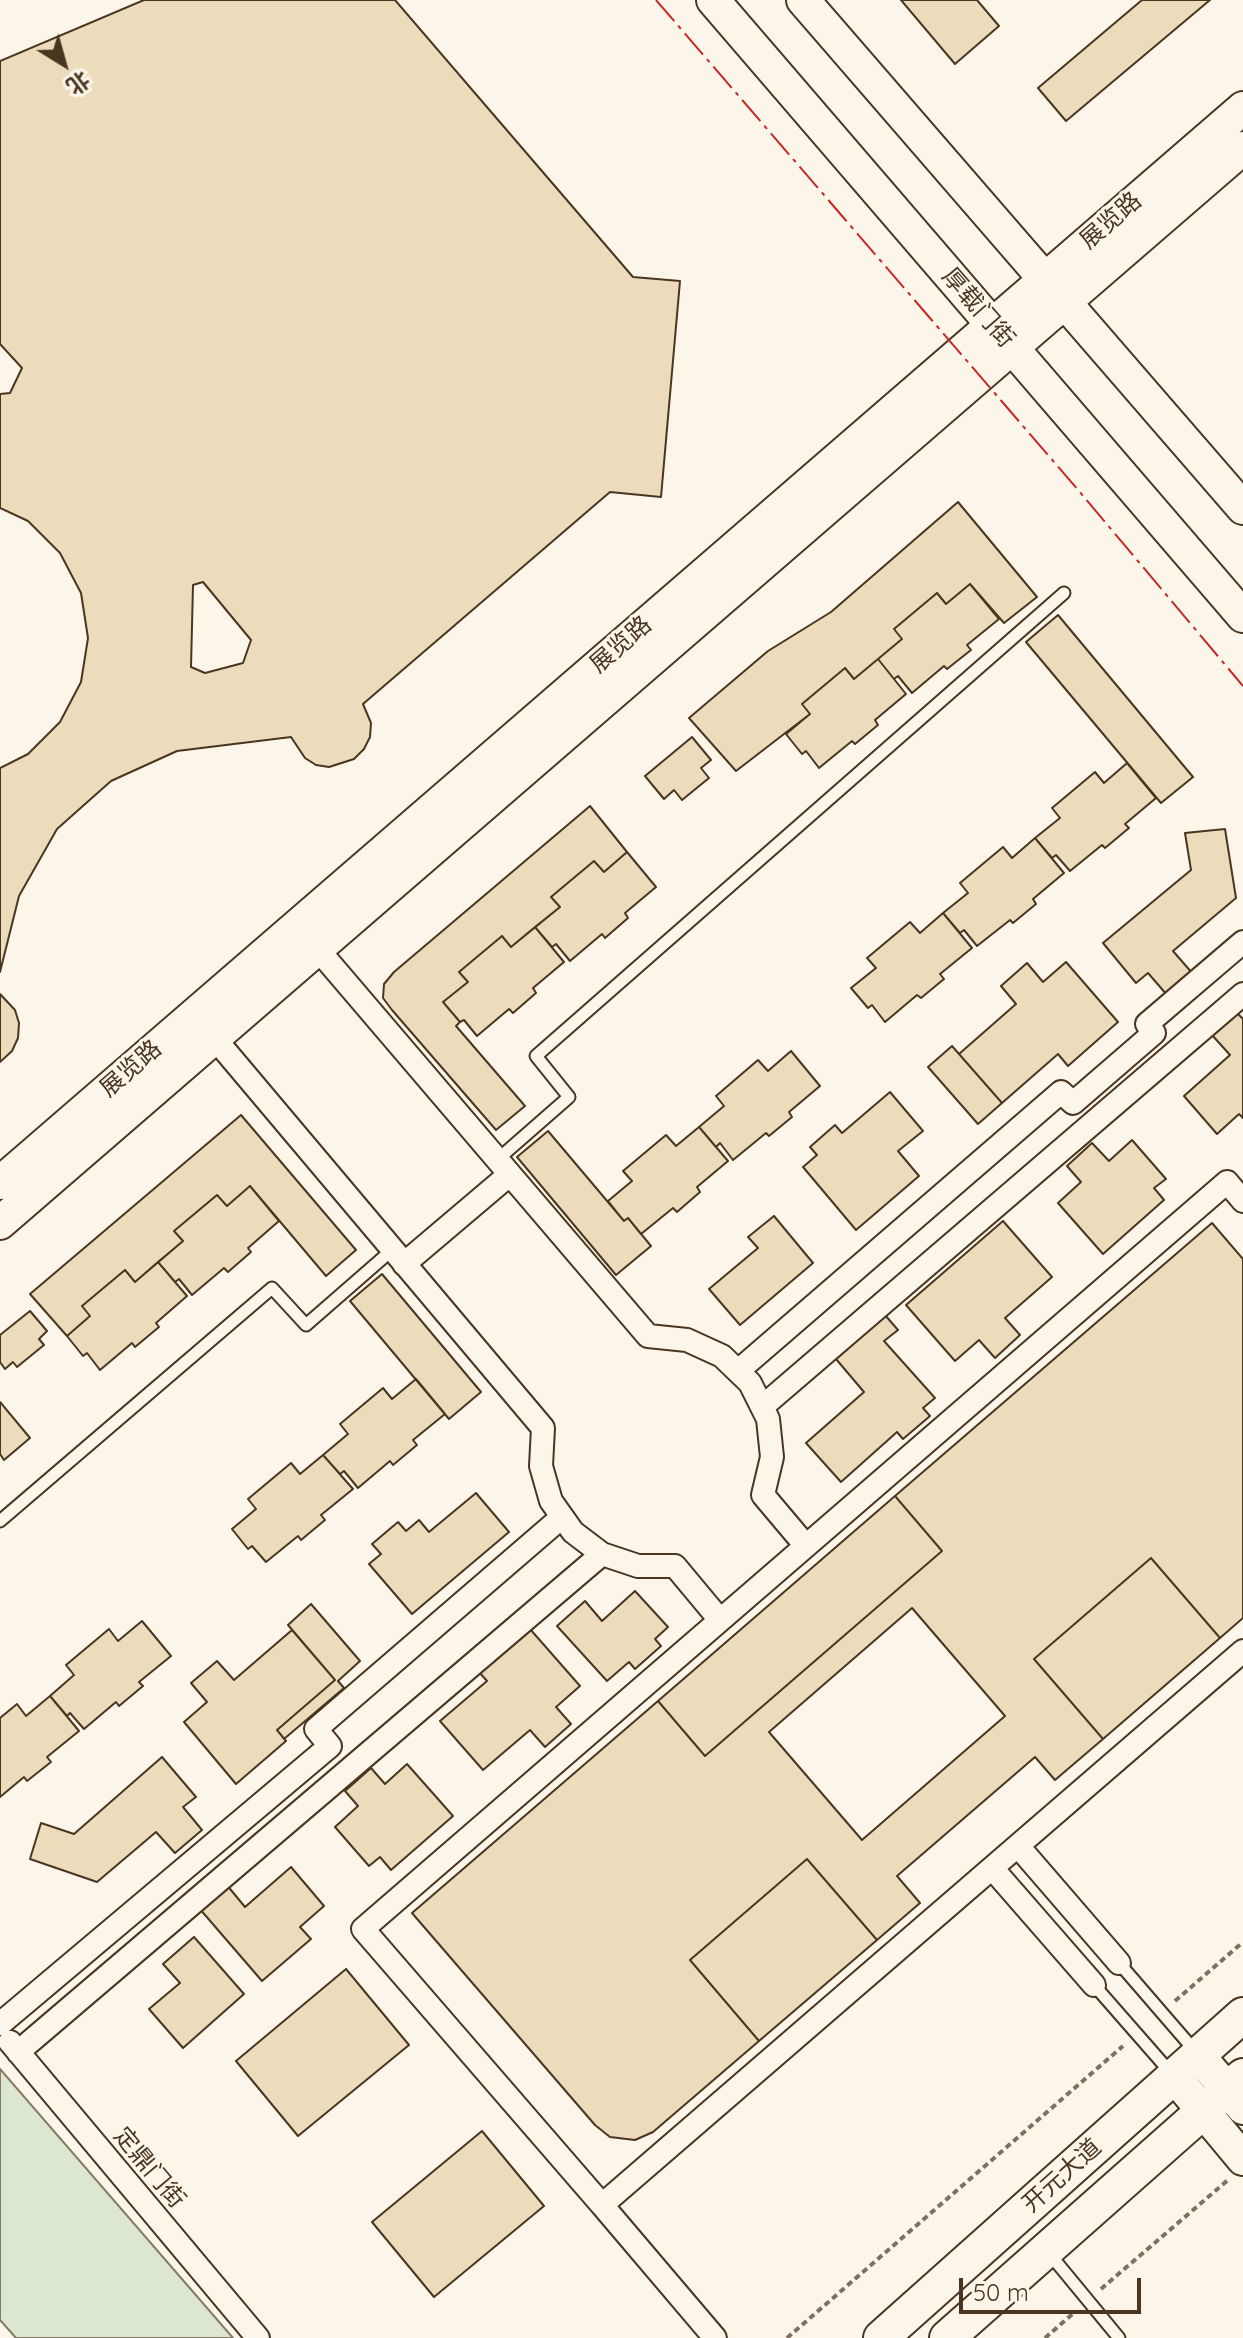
<!DOCTYPE html>
<html>
<head>
<meta charset="utf-8">
<style>
  body { margin:0 }
  #map { position:relative; width:1243px; height:2338px; overflow:hidden; background:#fbf6e9; font-family:Quicksand,"Noto Sans SC",sans-serif }
  canvas { display:block }
  .north { position:absolute; left:24px; top:24px; width:80px; height:80px; -webkit-text-stroke:6px #fbf6e9; paint-order:stroke; rotate:143deg; font-size:22px; font-weight:700; line-height:32px; text-align:center; color:#4a3520 }
  .north::after { content:''; display:block; margin:auto; width:28px; height:36px; background:#4a3520; clip-path:polygon(50% 0,100% 100%,50% 72%,0 100%) }
  .scale { position:absolute; left:959px; top:2278px; width:182px; height:36px; box-sizing:border-box; border:4px solid #4a3520; border-top:0; padding-left:10px; font-size:24px; line-height:28px; white-space:nowrap; color:#4a3520; -webkit-text-stroke:6px #fbf6e9; paint-order:stroke }
</style>
</head>
<body>
<div id="map">
<canvas width="1243" height="2338"></canvas>
<div class="north">北</div>
<div class="scale">50 m</div>
</div>
<script>
const c = document.querySelector('canvas').getContext('2d');
c.lineJoin = 'round';
function fillPath(path, color) { c.fillStyle = color; c.fill(path, 'evenodd'); }
const toPath = rows => new Path2D(rows.map(r => 'M' + r).join(''));
function stroke(path, color, width, dash) { c.strokeStyle = color; c.lineWidth = width; c.lineCap = dash ? 'butt' : 'round'; c.setLineDash(dash || []); c.stroke(path); }
function drawText(font, color, halo, rows, align = 'center') {
  c.font = font + ' Quicksand,"Noto Sans SC",sans-serif'; c.lineWidth = 6; c.setLineDash([]); c.textBaseline = 'middle'; c.strokeStyle = halo; c.fillStyle = color; for (const [text, x, y, turn = 0] of rows) {
    c.save(); c.translate(x, y); c.rotate((+turn || 0) * Math.PI / 180); c.textAlign = isNaN(turn) ? turn : align; if (halo) c.strokeText(text, 0, 0); c.fillText(text, 0, 0); c.restore();
  }
}
const green = toPath([
  [0,2069,233,2338,16,2338,0,2320,0,2069]
]);
fillPath(green, '#dce7d0');
stroke(green, '#887966', 2);
const building = toPath([
  [144,0,395,0,633,277,680,281,661,497,610,492,363,704,371,723,370,737,364,749,354,759,329,767,316,765,305,758,291,737,177,751,111,781,57,829,19,896,0,972,0,768,28,754,60,722,81,682,88,638,81,593,60,553,28,521,0,508,0,394,10,393,22,368,0,344,0,61,144,0],
  [203,582,251,640,243,663,205,673,191,667,193,585,203,582],
  [901,0,977,0,999,26,955,64,901,0],
  [1142,0,1210,0,1066,121,1038,88,1142,0],
  [958,502,1037,597,1004,623,970,584,946,604,937,593,894,629,902,639,854,679,845,668,802,704,810,714,736,771,689,718,768,651,831,612,958,502],
  [970,584,999,619,967,645,971,650,947,669,944,666,912,693,898,676,894,679,878,659,902,639,894,629,937,593,946,604,970,584],
  [1058,615,1193,777,1161,803,1026,642,1058,615],
  [878,659,906,694,875,720,878,725,855,744,852,741,819,768,806,751,802,754,786,734,810,714,802,704,845,668,854,679,878,659],
  [692,737,711,760,701,768,709,778,682,800,674,790,664,799,645,776,692,737],
  [1127,763,1156,798,1125,824,1129,828,1105,848,1102,845,1070,871,1056,855,1052,858,1035,838,1060,818,1052,808,1095,772,1104,783,1127,763],
  [590,806,627,852,604,872,594,861,551,897,560,907,511,947,502,936,459,972,468,982,443,1002,460,1022,456,1026,525,1106,496,1130,392,1010,383,998,384,984,394,972,590,806],
  [1225,829,1236,898,1173,951,1193,974,1167,995,1148,973,1136,983,1103,943,1191,870,1185,833,1225,829],
  [1035,838,1064,873,1033,899,1036,904,1013,923,1010,920,977,946,964,930,960,933,943,913,968,893,960,883,1003,847,1012,858,1035,838],
  [627,852,656,887,625,913,628,918,605,938,602,934,570,961,556,944,552,947,535,927,560,907,551,897,594,861,604,872,627,852],
  [943,913,972,948,940,974,944,979,921,998,917,995,885,1022,872,1005,868,1008,851,988,876,968,867,958,910,922,920,933,943,913],
  [535,927,564,962,533,988,536,993,513,1013,509,1009,477,1036,464,1020,460,1022,443,1002,468,982,459,972,502,936,511,947,535,927],
  [1066,962,1118,1022,1068,1066,1058,1054,1002,1103,959,1054,1016,1004,1001,986,1027,963,1043,982,1066,962],
  [0,994,15,1010,19,1023,18,1038,12,1051,0,1062,0,994],
  [1237,1013,1243,1019,1243,1118,1239,1114,1217,1134,1184,1096,1230,1055,1212,1035,1237,1013],
  [952,1046,1002,1103,978,1124,928,1067,952,1046],
  [791,1051,820,1086,789,1112,792,1117,769,1136,766,1133,733,1160,720,1143,716,1147,699,1127,724,1106,716,1096,758,1060,768,1071,791,1051],
  [890,1092,923,1131,898,1151,919,1176,856,1230,803,1167,817,1155,810,1147,835,1125,842,1133,890,1092],
  [241,1115,356,1250,326,1276,250,1186,227,1206,217,1195,174,1231,183,1241,135,1282,125,1270,82,1306,90,1316,67,1336,30,1294,241,1115],
  [699,1127,728,1161,697,1187,700,1192,677,1212,673,1208,641,1234,628,1218,624,1221,608,1201,632,1181,623,1171,666,1135,676,1146,699,1127],
  [548,1131,624,1221,628,1218,651,1246,616,1275,517,1157,548,1131],
  [1132,1140,1166,1179,1154,1188,1164,1200,1103,1254,1058,1203,1081,1182,1067,1166,1092,1143,1109,1161,1132,1140],
  [250,1186,279,1221,248,1248,251,1252,228,1272,224,1268,192,1295,179,1279,175,1282,158,1262,183,1241,174,1231,217,1195,227,1206,250,1186],
  [774,1216,813,1263,740,1325,709,1289,758,1248,748,1237,774,1216],
  [1003,1221,1052,1277,1005,1318,1020,1335,995,1358,979,1340,955,1361,906,1305,1003,1221],
  [1212,1223,1243,1259,1243,1618,1220,1638,1151,1558,1034,1659,1103,1739,1055,1780,1035,1757,897,1876,920,1903,877,1940,807,1859,690,1960,759,2041,653,2132,635,2140,610,2137,595,2125,412,1913,658,1701,705,1756,942,1551,895,1496,1212,1223],
  [912,1608,1005,1716,862,1840,769,1732,912,1608],
  [158,1262,187,1296,156,1323,159,1327,135,1347,132,1343,100,1370,87,1353,83,1356,67,1336,90,1316,82,1306,125,1270,135,1282,158,1262],
  [382,1274,481,1392,449,1419,350,1301,382,1274],
  [30,1311,47,1331,39,1339,44,1345,17,1367,13,1362,5,1369,0,1362,0,1335,30,1311],
  [885,1315,898,1330,884,1341,935,1398,923,1408,930,1416,903,1439,897,1432,841,1482,806,1443,864,1392,836,1359,885,1315],
  [416,1379,445,1414,413,1440,417,1445,393,1465,390,1461,358,1488,344,1471,340,1474,323,1455,348,1434,340,1424,383,1388,392,1399,416,1379],
  [0,1402,30,1438,4,1460,0,1454,0,1402],
  [323,1455,353,1489,321,1515,325,1520,301,1540,298,1536,266,1562,252,1546,248,1549,232,1529,256,1509,248,1499,291,1463,300,1474,323,1455],
  [476,1493,509,1532,412,1614,369,1564,381,1554,372,1544,398,1522,406,1531,419,1520,429,1532,476,1493],
  [895,1496,942,1551,705,1756,658,1701,895,1496],
  [1151,1558,1220,1638,1103,1739,1034,1659,1151,1558],
  [635,1591,668,1627,655,1639,661,1646,635,1669,629,1662,607,1681,557,1626,585,1601,602,1621,635,1591],
  [311,1604,360,1661,338,1681,344,1688,284,1739,277,1730,335,1680,288,1625,311,1604],
  [142,1621,171,1656,139,1682,143,1686,119,1706,116,1702,84,1729,70,1713,67,1716,50,1696,74,1675,66,1665,109,1629,118,1641,142,1621],
  [530,1629,580,1686,556,1707,571,1724,545,1747,530,1730,483,1770,440,1721,487,1681,479,1672,530,1629],
  [292,1630,335,1680,277,1730,286,1741,236,1784,184,1722,207,1702,191,1683,217,1661,234,1680,292,1630],
  [50,1696,79,1731,47,1757,51,1762,27,1781,24,1777,0,1797,0,1718,17,1704,26,1716,50,1696],
  [162,1757,196,1797,183,1807,202,1830,175,1853,156,1832,97,1882,30,1859,41,1823,74,1834,162,1757],
  [407,1764,453,1816,391,1870,380,1857,369,1866,335,1827,358,1806,345,1791,371,1768,385,1784,407,1764],
  [807,1859,877,1940,759,2041,690,1960,807,1859],
  [291,1867,324,1906,300,1927,311,1939,262,1981,199,1908,226,1884,245,1907,291,1867],
  [194,1937,244,1994,183,2048,149,2009,180,1983,163,1964,194,1937],
  [346,1969,409,2045,298,2136,236,2061,346,1969],
  [482,2131,544,2206,434,2297,372,2222,482,2131]
]);
fillPath(building, '#ecdcbc');
stroke(building, '#4a3520', 2);
const lane = toPath([
  [497,1160,569,1097,536,1056,1064,593],
  [0,1521,272,1288,306,1325,392,1250],
  [1119,1963,1195,2051],
  [1094,1985,1171,2073],
  [1048,2252,1119,2338]
]);
const street = toPath([
  [309,939,648,1336,687,1340,722,1356,750,1383,768,1419,772,1457,763,1495,806,1546],
  [206,1028,543,1428,541,1466,551,1501,573,1532,602,1554,638,1566,675,1566,720,1620],
  [1243,1201,1227,1182,363,1929,602,2205,1243,1651],
  [404,1264,509,1175],
  [738,1371,1061,1092,1073,1103,1154,1033,1147,1024,1243,942],
  [762,1407,1243,994],
  [1018,1846,1119,1963],
  [992,1868,1094,1985],
  [0,2024,330,1746,316,1729,562,1517],
  [10,2042,258,2338],
  [18,2052,602,1554],
  [602,2205,715,2338]
]);
const secondary = toPath([
  [713,0,1243,616],
  [803,0,1243,508],
  [0,1183,1243,108],
  [0,1223,1243,148],
  [1198,2055,1243,2108],
  [1174,2076,1243,2159]
]);
const primary = toPath([
  [881,2338,1243,2015],
  [947,2338,1243,2076]
]);
stroke(lane, '#4a3520', 15);
stroke(street, '#4a3520', 26);
stroke(secondary, '#4a3520', 36);
stroke(primary, '#4a3520', 38);
stroke(toPath([
  [1175,2001,1243,1942],
  [1101,2289,1228,2180],
  [787,2338,1123,2046],
  [1045,2338,1076,2311]
]), '#7f6f5c', 4, [6, 4]);
stroke(lane, '#fbf6e9', 11);
stroke(street, '#fbf6e9', 22);
stroke(secondary, '#fbf6e9', 32);
stroke(primary, '#fbf6e9', 34);
stroke(toPath([
  [656,0,1079,491,1243,686]
]), '#c62828', 2, [28, 6, 4, 6]);
drawText('24px', '#4a3520', '#fbf6e9', [
  ["展览路",1111,221,-41],
  ["厚载门街",978,308,49],
  ["展览路",621,645,-41],
  ["展览路",131,1069,-41],
  ["定鼎门街",149,2168,50],
  ["开元大道",1062,2176,-42]
]);
</script>
</body>
</html>
